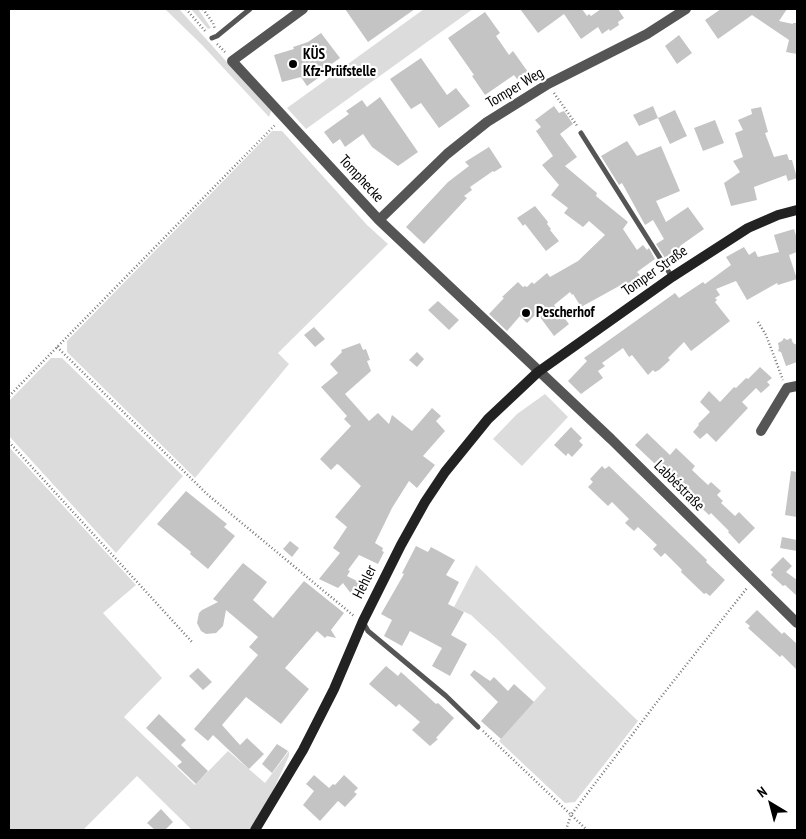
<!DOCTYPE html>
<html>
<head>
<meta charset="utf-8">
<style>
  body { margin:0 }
  #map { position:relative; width:806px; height:839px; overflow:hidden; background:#fff; font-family:"PT Sans Narrow",sans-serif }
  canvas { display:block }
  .frame { position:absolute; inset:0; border:10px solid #000; pointer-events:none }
  .north { position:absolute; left:746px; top:779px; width:50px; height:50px; -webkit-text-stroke:4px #fff; paint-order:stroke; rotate:323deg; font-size:14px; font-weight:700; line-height:20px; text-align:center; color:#000 }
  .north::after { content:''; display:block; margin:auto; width:18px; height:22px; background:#000; clip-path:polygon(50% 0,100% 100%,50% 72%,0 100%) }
</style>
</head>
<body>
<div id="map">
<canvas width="806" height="839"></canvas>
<div class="frame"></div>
<div class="north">N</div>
</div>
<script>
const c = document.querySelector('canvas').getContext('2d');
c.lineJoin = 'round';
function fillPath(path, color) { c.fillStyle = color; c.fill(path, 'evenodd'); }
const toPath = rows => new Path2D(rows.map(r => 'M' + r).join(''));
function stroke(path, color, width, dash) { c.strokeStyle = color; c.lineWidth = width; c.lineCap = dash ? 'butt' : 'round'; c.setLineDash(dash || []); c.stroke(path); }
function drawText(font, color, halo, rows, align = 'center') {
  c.font = font + ' "PT Sans Narrow",sans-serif'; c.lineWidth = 4.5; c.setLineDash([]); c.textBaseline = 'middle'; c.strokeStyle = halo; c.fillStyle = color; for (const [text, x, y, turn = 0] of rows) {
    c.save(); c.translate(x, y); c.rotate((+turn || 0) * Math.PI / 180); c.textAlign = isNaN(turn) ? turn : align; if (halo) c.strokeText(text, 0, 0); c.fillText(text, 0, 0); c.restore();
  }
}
fillPath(toPath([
  [165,9,179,9,271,111,269,117,203,46],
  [191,9,198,9,211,28,208,29],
  [424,9,473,9,306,129,287,108],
  [272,131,282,131,367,225,388,244,278,353,289,364,195,478,67,352,67,341],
  [51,358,62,358,183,476,116,553,9,436,9,401],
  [545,394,568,417,522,466,493,439,517,414],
  [9,447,136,585,103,613,162,678,124,717,195,785,228,751,265,783,289,751,289,756,271,795,249,830,192,830,137,776,83,830,9,830],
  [476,565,638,721,575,802,565,803,499,741,546,688,498,640,471,615,454,607]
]), '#dcdcdc');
fillPath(toPath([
  [345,9,415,9,368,42],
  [520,9,582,9,587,16,589,14,591,16,601,9,618,9,624,18,618,22,619,25,610,31,609,29,602,34,598,27,581,39,564,14,538,33],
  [721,9,787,9,779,21,793,24,793,23,797,23,797,54,786,52,789,40,752,15,718,39,705,20],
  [485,12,500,33,496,36,509,55,513,51,528,72,517,79,514,75,485,95,472,76,474,75,448,38],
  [321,33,340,58,326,68,328,71,307,86,301,77,282,82,274,55,294,49,293,47,308,42],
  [679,35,692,53,677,64,665,46],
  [421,58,447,95,456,88,470,106,439,128,421,103,411,109,390,79],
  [380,97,418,152,398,166,372,147,363,134,345,147,340,139,333,144,324,132,349,114,346,111,362,100,367,107],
  [554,106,559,113,564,111,573,124,560,134,577,157,565,166,597,193,596,196,628,222,623,229,637,250,643,245,647,250,649,248,655,259,637,272,643,278,627,292,621,285,581,307,573,294,572,295,570,292,554,305,569,324,554,336,537,313,527,323,520,316,507,331,489,314,504,298,502,297,518,282,523,287,525,286,527,287,532,282,534,284,547,273,550,277,578,261,605,235,589,221,583,227,564,213,568,208,551,195,559,185,542,165,553,156,536,131,541,127,535,120],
  [653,106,658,118,639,126,633,115],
  [761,107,768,132,765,133,774,157,787,154,789,160,792,160,797,178,788,181,786,175,754,187,757,200,731,206,724,183,740,172,733,161,743,157,735,133,743,130,738,120,752,114,751,109],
  [675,110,687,136,670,144,658,118],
  [715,120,724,143,703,151,694,128],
  [627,141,637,156,661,146,680,191,656,201,666,222,688,207,704,229,680,246,685,254,669,264,656,244,664,239,653,220,645,225,622,183,619,185,601,156],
  [489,147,502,167,494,172,493,171,470,187,472,190,464,196,467,198,424,244,406,227,448,182,469,166,465,162],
  [535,206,548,222,547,224,551,229,550,230,559,241,546,251,525,224,523,226,517,218],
  [794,229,797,239,797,252,789,255,797,279,778,285,777,283,747,300,736,281,716,289,720,295,715,298,717,300,715,302,730,321,691,351,684,342,668,358,670,360,659,370,655,372,653,370,648,375,632,355,629,357,623,348,602,363,605,366,598,371,603,378,581,394,568,381,587,361,584,358,675,293,679,298,703,282,705,284,731,265,726,257,744,247,749,255,755,251,758,257,779,252,774,235],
  [438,301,459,320,449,330,428,310],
  [314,327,325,339,315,347,304,335],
  [784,338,787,340,791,338,793,343,797,345,797,362,786,366,781,352,778,351,779,348,778,343,782,341],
  [360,343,363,350,366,349,370,360,367,361,371,371,345,394,369,421,378,413,389,424,392,415,412,431,432,408,441,416,436,421,445,431,423,456,435,465,417,488,409,481,392,508,375,543,383,548,382,551,384,552,378,564,359,555,348,570,350,571,347,576,367,586,360,599,352,595,343,583,338,588,319,579,340,553,333,548,347,527,335,517,361,486,339,465,337,464,331,470,320,459,351,426,344,419,347,416,321,387,338,373,330,364,342,352,341,350],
  [417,352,424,359,417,367,409,360],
  [760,367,772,378,767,382,770,385,761,393,756,388,742,402,748,408,716,442,707,433,700,439,693,432,699,425,698,424,710,412,700,402,709,391,720,402,734,387,736,388,746,378,748,379],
  [571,427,582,438,579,441,583,445,572,457,568,453,566,456,554,445],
  [647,433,670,455,676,448,695,466,692,470,708,485,711,482,721,491,717,495,723,501,721,503,735,516,739,512,755,528,739,544,728,532,729,531,711,513,709,515,635,445],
  [602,466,605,469,609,466,707,560,706,562,725,580,710,596,706,593,704,594,681,572,682,570,665,553,661,557,653,549,657,545,638,527,634,531,625,523,629,519,612,502,608,506,588,487,593,482,590,479],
  [791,471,797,472,797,517,785,515],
  [186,491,227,524,224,527,235,536,208,569,190,554,191,552,157,524],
  [782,537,797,540,797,551,780,548],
  [290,541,299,548,292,557,283,549],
  [416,546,428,552,431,547,455,560,446,575,459,582,448,604,464,612,451,635,467,644,450,676,432,666,442,648,410,631,402,646,384,636,392,620,381,614,404,574,402,573],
  [783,557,792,566,786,572,797,580,797,596,785,585,783,586,771,575,773,572,770,570],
  [243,563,267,582,253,600,273,618,304,581,344,613,331,630,336,638,327,636,325,638,317,631,285,668,309,689,281,724,246,697,222,725,240,745,247,738,264,754,249,769,213,735,208,741,194,729,258,655,249,647,258,637,226,610,223,626,216,633,206,634,201,631,197,623,199,613,202,610,218,602,213,599],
  [757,610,782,634,784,632,797,644,797,670,782,655,780,657,748,628,750,626,745,622],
  [386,666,398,676,401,672,436,704,438,703,454,718,436,738,438,739,430,746,412,730,420,722,399,704,396,707,369,684],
  [198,668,212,682,203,690,189,676],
  [474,670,490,681,494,677,508,691,514,684,534,702,501,739,481,721,498,702,470,675],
  [159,714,186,740,181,745,208,771,196,784,177,766,182,762,146,728],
  [277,744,288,751,272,773,262,764],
  [314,775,329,788,333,784,335,785,344,775,358,788,354,792,357,794,345,807,338,801,320,821,303,805,314,791,306,784],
  [161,809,173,822,165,830,155,830,147,823]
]), '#c4c4c4');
stroke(toPath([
  [186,9,206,32],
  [203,9,213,23,215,29],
  [217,44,225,52],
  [554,93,578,127],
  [758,322,766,335,783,380],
  [57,347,208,495,354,616],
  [9,396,276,124],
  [9,442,192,642],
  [483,731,587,830],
  [566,830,571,815,657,702,747,588]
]), '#777', 2.5, [1, 2.5]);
stroke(toPath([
  [212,38,217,36,250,9],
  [581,133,672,277],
  [363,622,368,631,446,696,478,727]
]), '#555', 5);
stroke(toPath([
  [303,9,232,61,379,220,611,439,797,623],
  [379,220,447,154,487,122,548,84,647,34,686,9],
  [761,431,787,388,797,386]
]), '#555', 10);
stroke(toPath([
  [255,830,303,750,334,689,363,621,401,545,425,502,445,472,488,419,538,372,672,277,748,228,778,215,797,210]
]), '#222', 10);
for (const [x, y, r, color] of [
  [293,64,5,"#000"],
  [526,313,5,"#000"]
]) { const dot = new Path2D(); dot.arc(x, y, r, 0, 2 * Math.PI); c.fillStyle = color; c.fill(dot); stroke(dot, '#fff', 2); }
drawText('bold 15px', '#000', '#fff', [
  ["KÜS",303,55],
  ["Kfz-Prüfstelle",303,72],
  ["Pescherhof",536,313]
], 'left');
drawText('15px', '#000', '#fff', [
  ["Tomper Weg",515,88,-31],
  ["Tomphecke",361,179,47],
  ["Tomper Straße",655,271,-35],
  ["Labbéstraße",679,486,45],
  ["Hehler",365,582,-64]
]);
</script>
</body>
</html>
